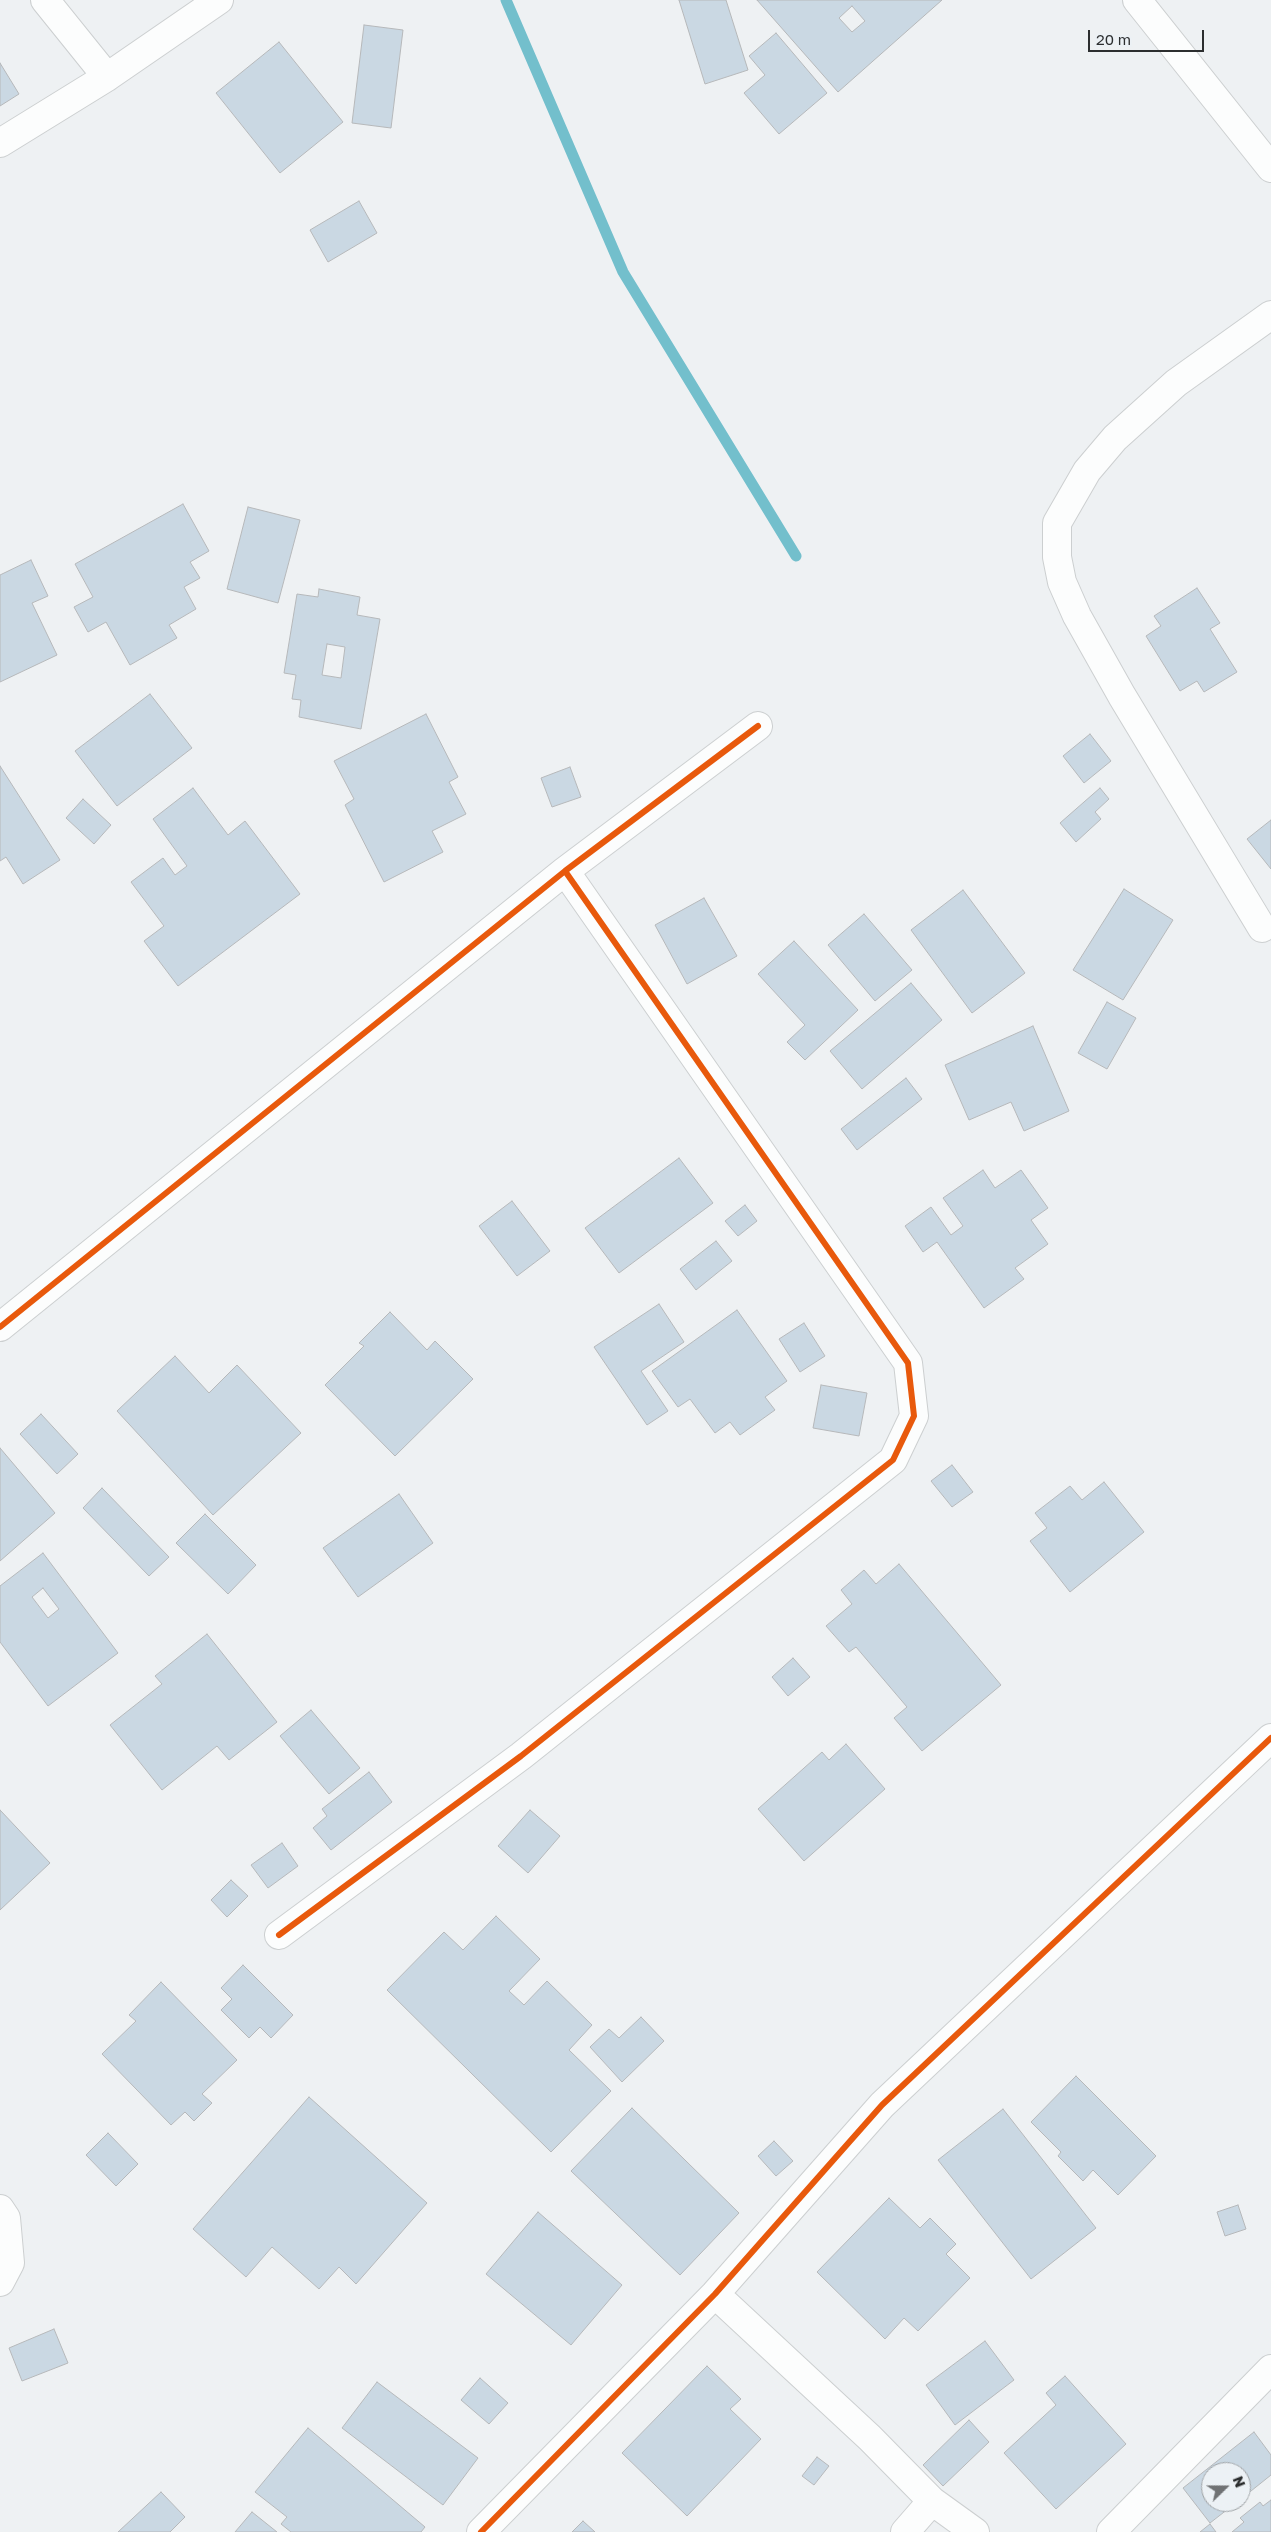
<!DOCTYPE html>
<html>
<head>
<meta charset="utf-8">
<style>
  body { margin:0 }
  #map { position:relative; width:1271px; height:2532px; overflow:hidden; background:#eef1f3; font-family:"Golos Text",sans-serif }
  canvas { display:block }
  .north { position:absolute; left:1201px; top:2462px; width:50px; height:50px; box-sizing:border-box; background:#ecf1f5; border:1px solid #9fa3a6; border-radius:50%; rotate:68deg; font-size:14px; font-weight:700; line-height:20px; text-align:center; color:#2c2e2f }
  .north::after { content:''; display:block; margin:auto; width:18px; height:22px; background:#707274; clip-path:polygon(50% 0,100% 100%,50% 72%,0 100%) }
  .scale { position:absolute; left:1088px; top:30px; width:116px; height:22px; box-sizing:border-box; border:2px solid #2c2e2f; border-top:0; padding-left:6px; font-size:15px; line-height:18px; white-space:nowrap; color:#2c2e2f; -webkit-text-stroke:4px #ecf1f5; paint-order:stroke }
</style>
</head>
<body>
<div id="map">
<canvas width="1271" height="2532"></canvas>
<div class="north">N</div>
<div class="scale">20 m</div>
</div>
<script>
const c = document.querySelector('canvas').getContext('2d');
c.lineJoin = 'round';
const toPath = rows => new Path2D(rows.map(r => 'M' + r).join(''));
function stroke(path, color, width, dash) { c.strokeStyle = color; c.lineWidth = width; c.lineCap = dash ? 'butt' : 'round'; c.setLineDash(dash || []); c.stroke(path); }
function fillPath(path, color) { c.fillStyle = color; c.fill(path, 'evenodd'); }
stroke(toPath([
  [506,0,623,272,796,556]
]), '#73bfcc', 11);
const building = toPath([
  [679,0,726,0,748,70,705,84,679,0],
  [757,0,942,0,838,92,757,0],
  [852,6,865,21,852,32,839,18,852,6],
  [364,25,403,30,391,128,352,123,364,25],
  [776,33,827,93,779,134,744,93,765,75,749,56,776,33],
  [279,42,343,122,280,173,216,93,279,42],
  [0,63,19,94,0,106,0,63],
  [359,201,377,233,328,262,310,230,359,201],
  [183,504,209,551,190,562,200,578,184,587,196,609,169,625,177,638,130,665,106,622,88,632,74,607,93,597,75,564,183,504],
  [248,507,300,520,278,603,227,589,248,507],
  [31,560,48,596,32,603,57,655,0,682,0,575,31,560],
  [1197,588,1220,623,1210,629,1237,672,1204,692,1197,681,1180,691,1146,636,1161,626,1154,616,1197,588],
  [319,589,360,597,357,615,380,619,361,729,299,717,301,700,292,699,296,675,284,673,297,594,318,597,319,589],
  [327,644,345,647,341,678,322,675,327,644],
  [150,694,192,748,117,806,75,751,150,694],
  [426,714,458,777,449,782,466,814,432,831,443,852,384,882,345,805,354,799,334,761,426,714],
  [1090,734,1111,761,1084,783,1063,756,1090,734],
  [0,766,60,860,23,884,6,857,0,861,0,766],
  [570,767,581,797,552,807,541,778,570,767],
  [193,788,228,835,245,821,300,894,178,986,144,941,164,926,131,882,163,858,175,875,187,866,153,819,193,788],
  [1100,788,1109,799,1095,812,1101,819,1076,842,1060,823,1100,788],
  [83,799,111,825,94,844,66,818,83,799],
  [1271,820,1271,869,1247,839,1271,820],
  [1124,889,1173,920,1123,1000,1073,970,1124,889],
  [963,890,1025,973,972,1013,911,930,963,890],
  [704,898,737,956,687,984,655,925,704,898],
  [864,914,912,970,875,1001,828,945,864,914],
  [794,941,858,1010,805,1060,787,1042,805,1025,758,974,794,941],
  [911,983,942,1020,862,1089,830,1051,911,983],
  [1107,1002,1136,1018,1107,1069,1078,1053,1107,1002],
  [1033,1026,1069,1111,1024,1131,1011,1102,969,1120,945,1065,1033,1026],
  [906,1078,922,1099,857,1150,841,1129,906,1078],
  [679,1158,713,1203,619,1273,585,1228,679,1158],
  [983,1170,995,1188,1021,1170,1048,1208,1031,1220,1048,1244,1015,1268,1024,1279,984,1308,937,1242,923,1252,905,1226,931,1207,951,1235,963,1226,943,1198,983,1170],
  [512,1201,550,1251,517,1276,479,1226,512,1201],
  [745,1205,757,1221,738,1236,725,1221,745,1205],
  [716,1241,732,1261,696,1290,680,1269,716,1241],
  [659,1304,684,1342,641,1371,668,1411,647,1425,594,1347,659,1304],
  [737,1310,787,1381,765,1397,775,1410,740,1435,730,1422,715,1433,690,1399,678,1407,652,1371,737,1310],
  [390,1312,427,1350,435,1341,473,1379,395,1456,325,1385,364,1346,359,1343,390,1312],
  [804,1323,825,1356,800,1372,779,1339,804,1323],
  [175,1356,209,1393,237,1365,301,1433,213,1515,117,1411,175,1356],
  [821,1385,867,1393,859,1436,813,1428,821,1385],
  [41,1414,78,1454,57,1474,20,1434,41,1414],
  [0,1448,55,1513,0,1561,0,1448],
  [952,1465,973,1492,952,1507,931,1481,952,1465],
  [1104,1482,1144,1532,1070,1592,1030,1541,1047,1528,1035,1513,1070,1486,1082,1500,1104,1482],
  [102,1488,169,1557,149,1576,83,1508,102,1488],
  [399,1494,433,1543,358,1597,323,1548,399,1494],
  [205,1514,256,1565,228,1594,176,1543,205,1514],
  [43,1553,118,1653,48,1706,0,1642,0,1586,43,1553],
  [43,1588,59,1609,48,1618,32,1597,43,1588],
  [899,1564,1001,1685,922,1751,894,1718,907,1707,856,1647,849,1652,826,1626,852,1604,841,1590,864,1570,876,1584,899,1564],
  [207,1634,277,1722,229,1760,217,1746,162,1790,110,1725,162,1684,155,1676,207,1634],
  [793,1658,810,1677,788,1696,772,1677,793,1658],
  [311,1710,360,1768,329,1794,280,1736,311,1710],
  [846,1744,885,1789,804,1861,758,1809,822,1752,829,1760,846,1744],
  [369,1772,392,1802,331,1850,313,1828,327,1816,322,1809,369,1772],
  [0,1810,50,1863,0,1910,0,1810],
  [530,1810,560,1836,528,1873,498,1846,530,1810],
  [282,1843,298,1866,268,1888,251,1865,282,1843],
  [231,1880,248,1896,227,1917,211,1900,231,1880],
  [496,1916,540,1959,509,1991,524,2005,547,1981,592,2025,569,2050,611,2091,551,2152,387,1990,444,1932,463,1950,496,1916],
  [243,1965,293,2015,271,2038,260,2027,249,2038,221,2010,232,1999,221,1988,243,1965],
  [161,1982,237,2060,202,2094,212,2103,194,2121,185,2112,171,2125,102,2054,136,2021,129,2015,161,1982],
  [641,2017,664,2041,622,2082,590,2047,609,2029,619,2038,641,2017],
  [1076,2076,1156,2156,1118,2195,1093,2170,1083,2181,1058,2156,1061,2152,1031,2122,1076,2076],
  [309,2097,427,2203,356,2284,339,2267,319,2289,272,2247,246,2277,193,2229,309,2097],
  [632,2108,739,2213,680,2275,571,2171,632,2108],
  [1003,2109,1096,2228,1031,2279,938,2160,1003,2109],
  [108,2133,138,2164,116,2186,86,2155,108,2133],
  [774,2141,793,2161,776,2176,758,2156,774,2141],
  [889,2198,920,2228,930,2218,956,2244,946,2254,970,2278,918,2331,904,2318,885,2339,817,2272,889,2198],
  [1238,2205,1246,2229,1225,2236,1217,2212,1238,2205],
  [538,2212,622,2285,571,2345,486,2274,538,2212],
  [54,2329,68,2363,22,2381,9,2348,54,2329],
  [985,2341,1014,2380,955,2425,926,2385,985,2341],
  [707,2366,741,2399,730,2409,761,2439,687,2516,622,2453,707,2366],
  [1065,2376,1126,2444,1056,2509,1004,2453,1056,2405,1046,2393,1065,2376],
  [480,2378,508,2403,489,2424,461,2400,480,2378],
  [377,2382,478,2458,443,2505,342,2428,377,2382],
  [969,2420,989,2442,943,2486,923,2465,969,2420],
  [308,2428,425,2527,421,2532,291,2532,281,2524,287,2517,255,2492,308,2428],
  [1254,2432,1271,2455,1271,2475,1241,2499,1241,2472,1211,2472,1211,2502,1237,2502,1210,2523,1183,2488,1254,2432],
  [817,2457,829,2466,814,2485,802,2476,817,2457],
  [161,2492,185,2517,170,2532,118,2532,161,2492],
  [1271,2500,1271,2532,1232,2532,1244,2522,1240,2518,1260,2502,1263,2506,1271,2500],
  [252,2512,277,2532,235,2532,252,2512],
  [583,2521,595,2532,572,2532,583,2521],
  [1210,2524,1216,2532,1200,2532,1210,2524]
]);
fillPath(building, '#cad8e3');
stroke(building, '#b6b8ba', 1);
const street = toPath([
  [45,0,107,77],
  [1137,0,1271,168],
  [0,143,107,77,219,0],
  [1262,928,1122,696,1077,616,1062,582,1057,557,1057,523,1087,471,1115,438,1176,383,1271,315],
  [0,1327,565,871,758,726],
  [279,1935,521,1756,893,1460,914,1416,908,1363,565,871],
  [0,2209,6,2218,10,2263,0,2282],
  [715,2294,870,2438,932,2501,975,2532],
  [481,2532,715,2294,882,2105,1271,1738],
  [905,2532,932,2501],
  [1111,2532,1271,2369]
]);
stroke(street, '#cccfd0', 30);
stroke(street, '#fcfdfd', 28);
stroke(toPath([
  [0,1327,565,871,758,726],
  [279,1935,521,1756,893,1460,914,1416,908,1363,565,871],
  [481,2532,715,2294,882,2105,1271,1738]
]), '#e8590c', 6);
</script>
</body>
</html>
